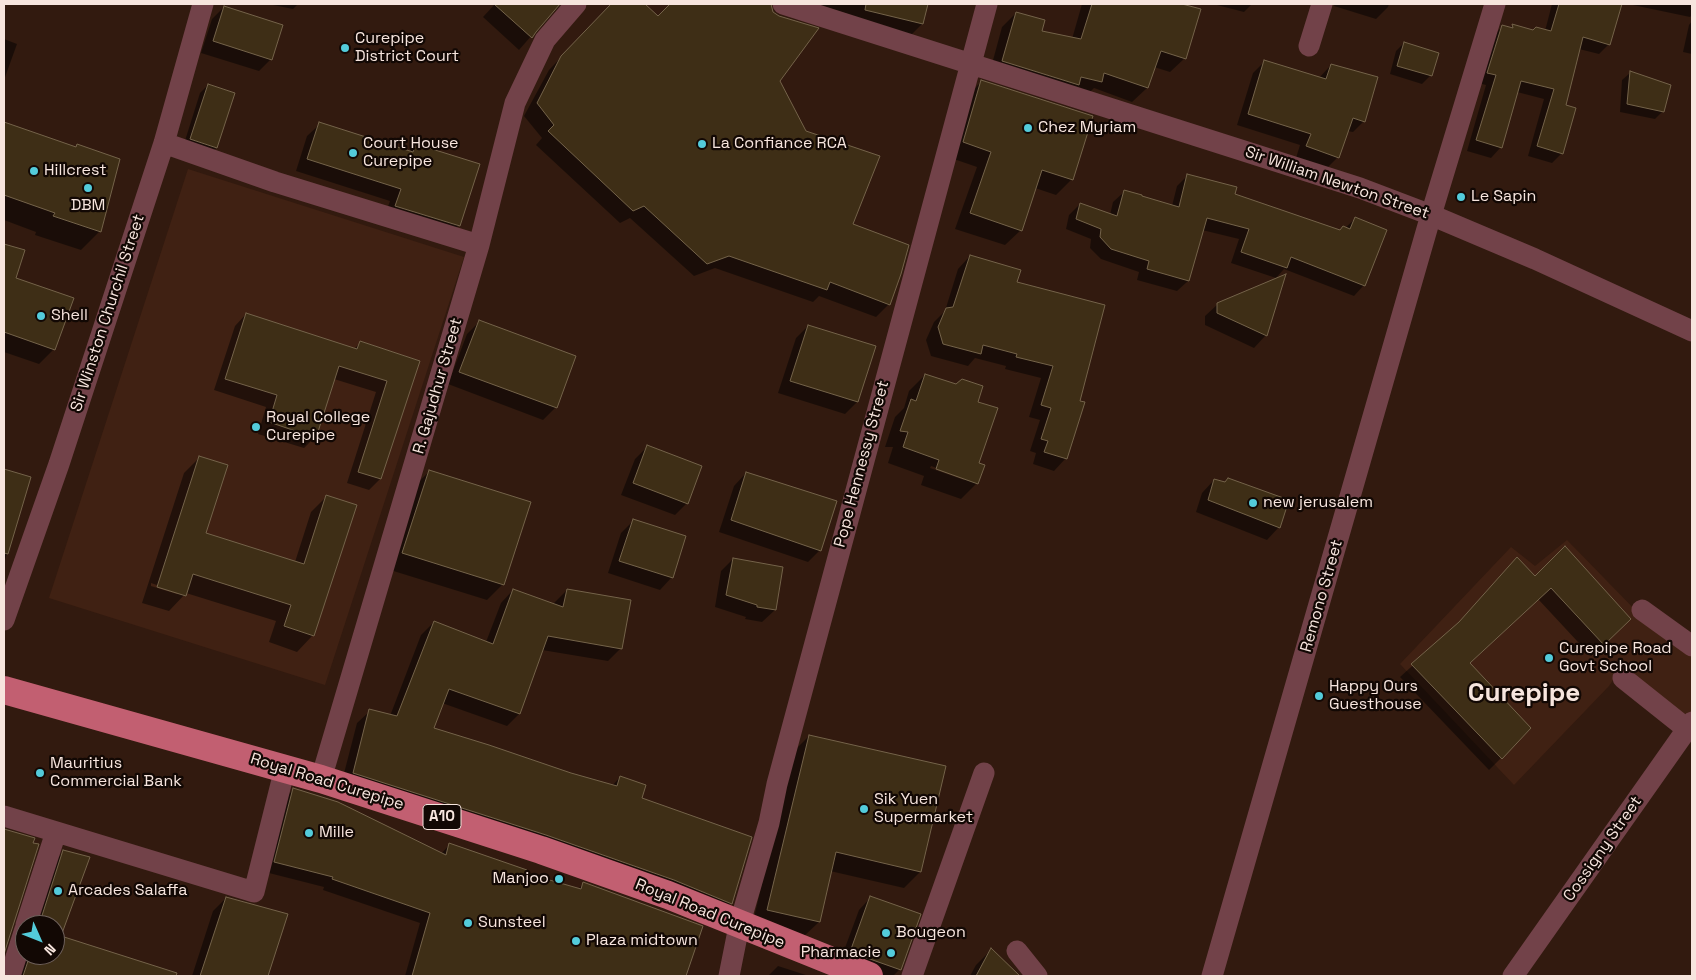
<!DOCTYPE html>
<html>
<head>
<meta charset="utf-8">
<style>
  body { margin:0 }
  #map { position:relative; width:1696px; height:980px; overflow:hidden; background:#321a0f; font-family:"Space Grotesk",sans-serif }
  canvas { display:block }
  .frame { position:absolute; inset:0; border:5px solid #f7e5de; pointer-events:none }
  .north { position:absolute; left:15px; top:915px; width:50px; height:50px; box-sizing:border-box; background:#120804; border:1px solid #6e605b; border-radius:50%; rotate:134deg; font-size:14px; font-weight:700; line-height:20px; text-align:center; color:#f7e5de }
  .north::after { content:''; display:block; margin:auto; width:18px; height:22px; background:#53cbda; clip-path:polygon(50% 0,100% 100%,50% 72%,0 100%) }
</style>
</head>
<body>
<div id="map">
<canvas width="1696" height="980"></canvas>
<div class="frame"></div>
<div class="north">N</div>
</div>
<script>
const c = document.querySelector('canvas').getContext('2d');
c.lineJoin = 'round';
function fillPath(path, color) { c.fillStyle = color; c.fill(path, 'evenodd'); }
const toPath = rows => new Path2D(rows.map(r => 'M' + r).join(''));
function stroke(path, color, width, dash) { c.strokeStyle = color; c.lineWidth = width; c.lineCap = dash ? 'butt' : 'round'; c.setLineDash(dash || []); c.stroke(path); }
function drawText(font, color, halo, rows, align = 'center') {
  c.font = font + ' "Space Grotesk",sans-serif'; c.lineWidth = 4.5; c.setLineDash([]); c.textBaseline = 'middle'; c.strokeStyle = halo; c.fillStyle = color; for (const [text, x, y, turn = 0] of rows) {
    c.save(); c.translate(x, y); c.rotate((+turn || 0) * Math.PI / 180); c.textAlign = isNaN(turn) ? turn : align; if (halo) c.strokeText(text, 0, 0); c.fillText(text, 0, 0); c.restore();
  }
}
fillPath(toPath([
  [188,169,464,257,325,685,49,598],
  [1567,540,1643,618,1692,652,1692,712,1686,721,1620,670,1609,686,1514,785,1400,664,1511,547,1535,566]
]), '#402113');
fillPath(toPath([
  [268,4,298,4,293,9],
  [495,4,559,4,519,50,483,17],
  [612,4,643,4,658,18,671,4,757,4,770,8,779,81,851,225,889,304,876,317,819,296,813,302,715,268,694,276,630,218,620,223,536,145,542,138,524,116,549,70],
  [817,4,927,4,922,24,911,35],
  [1082,4,1177,4,1199,10,1185,58,1170,72,1154,67,1147,88,1132,102,1094,88,1086,96,989,75,1002,27,1016,13,1041,32,1072,39],
  [1213,4,1252,4,1244,12],
  [1335,4,1389,4,1388,7,1376,19,1334,6],
  [1552,4,1621,4,1609,44,1599,54,1579,49,1564,106,1562,153,1552,163,1528,156,1544,99,1517,92,1501,147,1491,158,1467,151,1486,85,1478,83,1492,37,1502,27,1509,29,1513,25,1532,32,1545,31],
  [1628,4,1692,4,1692,15,1690,17],
  [224,7,271,59,259,71,201,53,212,19],
  [1692,21,1692,54,1683,52,1689,25],
  [4,39,17,44,4,80],
  [1404,43,1437,53,1430,76,1422,84,1390,74,1396,51],
  [1265,61,1319,78,1331,65,1364,121,1353,132,1347,131,1338,157,1327,168,1296,158,1300,145,1237,125,1253,73],
  [1630,73,1663,111,1655,119,1620,112,1622,80],
  [981,82,1092,117,1071,180,1056,195,1035,188,1021,230,1005,245,955,229,977,167,948,157,966,97],
  [208,85,233,94,216,148,208,156,183,147,200,93],
  [4,123,75,148,77,145,100,231,81,250,35,235,36,232,4,220],
  [320,124,409,152,416,145,459,225,447,238,384,218,390,201,296,171,307,136],
  [1187,176,1234,195,1340,231,1345,228,1355,219,1364,285,1354,296,1284,269,1276,278,1231,263,1239,239,1202,230,1188,281,1177,291,1137,280,1139,272,1101,259,1090,248,1091,239,1066,229,1069,215,1080,204,1110,215,1113,202,1124,192,1172,206,1177,186],
  [4,245,23,251,14,279,54,349,39,364,4,352],
  [970,256,1015,283,1079,402,1066,458,1054,471,1033,464,1036,453,1030,451,1040,420,1029,417,1041,378,1005,369,1006,366,975,358,968,366,931,356,926,340,934,322,945,311,958,269],
  [1218,304,1266,335,1254,348,1205,325,1205,316],
  [246,314,354,349,360,343,418,361,380,479,369,490,347,483,376,392,334,379,315,437,304,448,258,434,266,407,214,390,235,326],
  [479,322,575,357,556,407,543,420,448,384,467,334],
  [808,326,874,347,857,402,845,414,778,393,796,338],
  [925,375,978,464,977,483,961,499,921,485,924,476,888,463,893,447,885,447,895,417,904,408,909,391],
  [931,466,964,477,964,480,930,468],
  [647,447,687,503,675,515,621,495,635,459],
  [200,457,205,534,295,562,311,512,327,496,313,635,297,652,269,642,276,621,186,593,169,611,142,603,184,473],
  [151,583,177,592,177,594,151,586],
  [4,470,30,478,4,563],
  [430,471,503,584,487,600,387,569,413,487],
  [746,473,820,550,808,562,719,532,734,486],
  [1228,479,1279,527,1267,540,1196,512,1202,493,1214,480,1224,483],
  [633,521,672,577,660,590,608,573,621,533],
  [1565,548,1618,631,1591,656,1538,599,1469,663,1501,758,1489,770,1400,677,1453,629,1517,559,1535,578],
  [733,559,782,568,775,610,762,622,745,619,746,617,715,607,721,571],
  [513,590,554,605,554,603,567,590,621,648,608,661,542,650,519,714,507,726,442,703,432,729,570,774,612,786,620,777,731,903,719,916,341,785,357,723,370,711,390,716,421,635,434,622,486,642,501,603],
  [809,736,920,872,904,888,830,871,819,922,802,938,752,926,793,752],
  [293,790,441,854,450,844,524,874,578,889,584,883,702,927,684,976,405,976,420,923,323,890,324,887,265,872,283,800],
  [4,830,33,839,32,844,37,845,4,950],
  [64,852,59,937,181,976,15,976,25,955,55,955,55,925,31,925,50,865],
  [871,897,900,969,893,976,874,976,839,964,859,910],
  [226,898,286,915,266,976,192,976,213,911],
  [991,950,1019,976,970,976,976,965],
  [778,966,809,976,768,976]
]), '#0007');
const building = toPath([
  [494,4,560,4,536,32,532,38,494,4],
  [611,4,645,4,658,16,670,4,771,4,773,12,779,16,819,28,780,81,806,131,880,156,853,224,909,245,901,274,890,305,830,282,827,290,729,256,707,264,644,206,633,211,548,131,554,125,537,103,561,56,611,4],
  [866,4,928,4,923,24,865,10,866,4],
  [1092,4,1182,4,1201,9,1186,59,1161,51,1148,88,1104,73,1102,82,1081,77,1079,85,1002,61,1016,12,1045,20,1042,31,1081,39,1092,4],
  [1559,4,1622,4,1610,45,1583,37,1566,105,1576,108,1563,154,1537,146,1554,89,1521,81,1502,148,1476,140,1496,75,1487,73,1502,25,1513,28,1512,24,1533,30,1536,27,1551,31,1559,4],
  [224,6,283,25,272,60,213,41,224,6],
  [1404,42,1439,53,1432,76,1397,66,1404,42],
  [1264,60,1326,79,1331,64,1378,77,1365,122,1353,118,1339,158,1306,146,1311,134,1248,114,1264,60],
  [1630,71,1671,85,1664,112,1627,104,1630,71],
  [981,80,1093,116,1073,180,1042,170,1022,231,970,213,991,152,963,142,981,80],
  [208,84,235,93,217,148,190,139,208,84],
  [4,122,76,147,77,144,120,159,101,232,53,216,55,213,4,195,4,122],
  [319,122,413,152,416,144,480,164,460,226,395,206,401,189,307,159,319,122],
  [1187,174,1237,187,1235,194,1340,230,1343,226,1350,229,1355,217,1387,230,1365,286,1291,257,1287,268,1241,252,1249,229,1207,218,1189,281,1147,269,1149,261,1111,249,1100,237,1101,229,1076,219,1080,203,1117,216,1124,190,1142,195,1142,196,1179,207,1187,174],
  [4,244,25,250,16,278,74,298,55,350,4,332,4,244],
  [970,255,1021,270,1017,282,1105,305,1080,401,1085,402,1067,459,1044,452,1048,441,1041,439,1051,408,1041,405,1053,366,1016,357,1017,354,983,345,981,354,943,344,938,327,946,308,953,307,970,255],
  [1286,274,1267,336,1217,313,1217,303,1286,274],
  [246,313,357,349,360,341,420,361,381,479,358,472,387,381,339,366,316,438,269,422,277,395,225,379,246,313],
  [479,320,576,356,557,408,459,372,479,320],
  [808,325,876,346,858,402,790,381,808,325],
  [925,374,956,384,962,379,983,386,978,402,998,408,979,463,985,465,978,484,936,469,939,460,903,447,908,432,900,431,911,399,916,401,925,374],
  [647,445,702,466,688,504,633,483,647,445],
  [199,456,228,465,206,533,304,564,326,495,357,505,314,636,284,626,291,605,193,574,186,596,157,587,199,456],
  [4,469,31,477,8,554,4,553,4,469],
  [429,470,531,502,504,585,402,553,429,470],
  [746,472,837,501,821,551,731,520,746,472],
  [1228,478,1289,500,1280,528,1208,500,1214,479,1225,482,1228,478],
  [633,519,686,536,673,578,619,561,633,519],
  [1565,546,1631,619,1604,645,1551,588,1470,663,1531,728,1502,759,1411,664,1459,622,1517,557,1535,576,1565,546],
  [733,558,783,567,776,610,757,607,757,605,726,595,733,558],
  [513,589,563,607,567,589,631,600,622,649,548,636,520,714,449,689,434,728,489,745,571,773,617,786,620,776,646,785,642,798,752,837,732,904,674,880,546,835,353,773,369,709,397,716,434,621,493,644,513,589],
  [809,735,946,766,921,872,836,852,820,922,767,910,809,735],
  [293,788,338,802,446,855,449,843,527,870,525,873,581,889,583,882,703,926,686,976,412,976,430,913,332,879,333,877,274,862,293,788],
  [4,829,35,838,33,843,39,844,4,954,4,829],
  [63,850,90,857,61,936,177,973,176,976,23,976,30,955,55,955,55,925,39,925,63,850],
  [870,896,921,914,901,970,850,952,870,896],
  [226,897,288,914,268,976,200,976,226,897],
  [991,948,1020,976,976,976,991,948]
]);
fillPath(building, '#3e2e16');
stroke(building, '#74634a', 1);
stroke(toPath([
  [783,4,1360,188,1431,215,1535,259,1692,331],
  [1309,46,1322,4],
  [164,143,275,182,479,245],
  [1642,610,1692,646],
  [4,620,59,464,164,143,203,4],
  [1623,678,1687,729],
  [321,779,479,245,515,103,545,40,576,4],
  [4,816,254,892,285,768],
  [26,925,56,832],
  [1017,951,1037,976],
  [10,976,25,929],
  [729,976,739,926,769,823,777,784,987,4],
  [912,976,984,773],
  [1212,976,1431,215,1495,4],
  [1513,976,1692,722]
]), '#724249', 21);
stroke(toPath([
  [4,690,321,779,541,850,668,895,869,976]
]), '#c25f71', 28);
for (const [x, y, r, color] of [
  [345,48,5,"#53cbda"],
  [1028,128,5,"#53cbda"],
  [702,144,5,"#53cbda"],
  [353,153,5,"#53cbda"],
  [34,171,5,"#53cbda"],
  [88,188,5,"#53cbda"],
  [1461,197,5,"#53cbda"],
  [41,316,5,"#53cbda"],
  [256,427,5,"#53cbda"],
  [1253,503,5,"#53cbda"],
  [1549,658,5,"#53cbda"],
  [1319,696,5,"#53cbda"],
  [40,773,5,"#53cbda"],
  [864,809,5,"#53cbda"],
  [309,833,5,"#53cbda"],
  [559,879,5,"#53cbda"],
  [58,891,5,"#53cbda"],
  [468,923,5,"#53cbda"],
  [886,933,5,"#53cbda"],
  [576,941,5,"#53cbda"],
  [891,953,5,"#53cbda"]
]) { const dot = new Path2D(); dot.arc(x, y, r, 0, 2 * Math.PI); c.fillStyle = color; c.fill(dot); stroke(dot, '#120804', 2); }
for (const [x, y, w] of [
  [442,817,38]
]) { const box = new Path2D(); box.roundRect(x - w / 2, y - 12.5, w, 25, 4); c.fillStyle = '#120804'; c.fill(box); stroke(box, '#f7e5de', 1); }
drawText('bold 15px', '#f7e5de', null, [
  ["A10",442,817]
]);
drawText('16px', '#f7e5de', '#120804', [
  ["Curepipe",355,39],
  ["District Court",355,57],
  ["Chez Myriam",1038,128],
  ["Court House",363,144],
  ["Curepipe",363,162],
  ["La Confiance RCA",712,144],
  ["Hillcrest",44,171],
  ["Le Sapin",1471,197],
  ["DBM",88,206,"center"],
  ["Shell",51,316],
  ["Royal College",266,418],
  ["Curepipe",266,436],
  ["new jerusalem",1263,503],
  ["Curepipe Road",1559,649],
  ["Govt School",1559,667],
  ["Happy Ours",1329,687],
  ["Guesthouse",1329,705],
  ["Mauritius",50,764],
  ["Commercial Bank",50,782],
  ["Sik Yuen",874,800],
  ["Supermarket",874,818],
  ["Mille",319,833],
  ["Manjoo",549,879,"right"],
  ["Arcades Salaffa",68,891],
  ["Sunsteel",478,923],
  ["Bougeon",896,933],
  ["Plaza midtown",586,941],
  ["Pharmacie",881,953,"right"]
], 'left');
drawText('16px', '#f7e5de', '#120804', [
  ["Sir William Newton Street",1337,183,19],
  ["Sir Winston Churchil Street",108,313,-72],
  ["R. Gajudhur Street",438,386,-74],
  ["Pope Hennessy Street",862,464,-75],
  ["Remono Street",1322,596,-74],
  ["Royal Road Curepipe",327,782,17],
  ["Cossigny Street",1603,849,-55],
  ["Royal Road Curepipe",710,914,22]
]);
drawText('bold 26px', '#f7e5de', '#120804', [
  ["Curepipe",1524,694]
]);
</script>
</body>
</html>
